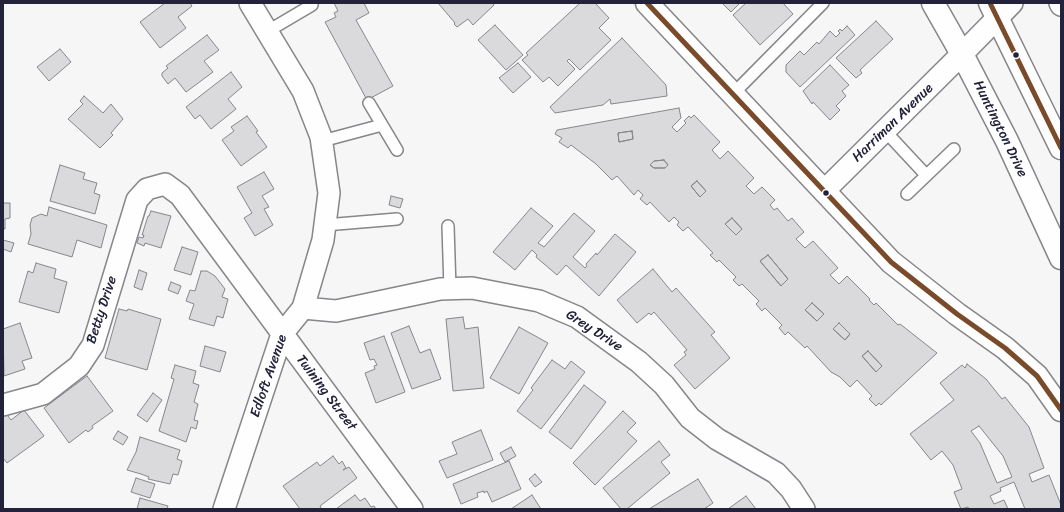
<!DOCTYPE html>
<html>
<head>
<meta charset="utf-8">
<style>
  body { margin:0 }
  #map { position:relative; width:1064px; height:512px; overflow:hidden; background:#f6f6f7; font-family:Sriracha,sans-serif }
  canvas { display:block }
  .frame { position:absolute; inset:0; border:4px solid #22223b; pointer-events:none }
</style>
</head>
<body>
<div id="map">
<canvas width="1064" height="512"></canvas>
<div class="frame"></div>
</div>
<script>
const c = document.querySelector('canvas').getContext('2d');
c.lineJoin = 'round';
function fillPath(path, color) { c.fillStyle = color; c.fill(path, 'evenodd'); }
const toPath = rows => new Path2D(rows.map(r => 'M' + r).join(''));
function stroke(path, color, width, dash) { c.strokeStyle = color; c.lineWidth = width; c.lineCap = dash ? 'butt' : 'round'; c.setLineDash(dash || []); c.stroke(path); }
function drawText(font, color, halo, rows, align = 'center') {
  c.font = font + ' Sriracha,sans-serif'; c.lineWidth = 3; c.setLineDash([]); c.textBaseline = 'middle'; c.strokeStyle = halo; c.fillStyle = color; for (const [text, x, y, turn = 0] of rows) {
    c.save(); c.translate(x, y); c.rotate((+turn || 0) * Math.PI / 180); c.textAlign = isNaN(turn) ? turn : align; if (halo) c.strokeText(text, 0, 0); c.fillText(text, 0, 0); c.restore();
  }
}
const building = toPath([
  [165,3,190,3,192,6,178,17,186,28,160,48,140,22,165,3],
  [334,3,364,3,369,13,356,20,393,86,367,100,325,22,336,17,334,13,338,11,334,3],
  [438,3,493,3,494,5,473,25,468,19,457,27,454,24,455,23,438,3],
  [580,3,595,3,609,18,599,28,611,40,580,70,569,59,567,61,575,69,558,86,549,77,543,82,522,60,528,55,526,53,580,3],
  [722,3,740,3,731,12,722,3],
  [746,3,783,3,793,14,760,45,733,15,746,3],
  [876,21,893,39,860,70,862,73,856,78,836,58,876,21],
  [495,25,523,55,506,70,478,40,495,25],
  [847,26,855,35,800,87,786,72,786,65,800,51,804,55,817,42,819,44,830,31,836,37,840,33,838,31,840,29,842,31,847,26],
  [207,35,219,50,204,61,213,72,186,92,175,78,168,84,162,76,162,73,168,68,166,66,207,35],
  [622,38,666,85,667,96,611,104,610,99,603,105,555,113,550,107,622,38],
  [60,49,71,62,49,81,37,67,60,49],
  [518,63,531,77,513,93,499,78,518,63],
  [830,65,849,85,842,91,846,96,836,106,840,110,830,120,813,102,812,104,803,91,830,65],
  [231,72,242,87,228,99,236,109,211,129,200,115,195,119,186,107,231,72],
  [84,96,103,113,111,104,123,119,111,133,113,135,100,148,68,119,83,104,80,101,84,96],
  [679,108,681,118,672,127,677,132,686,123,684,121,689,116,691,118,694,115,720,142,712,150,720,159,728,151,754,178,746,186,754,194,762,187,775,200,770,205,774,210,777,208,788,221,792,218,804,232,796,239,805,248,813,241,838,268,830,275,839,284,847,276,870,299,869,300,874,305,876,303,898,325,900,324,937,353,881,405,879,403,876,406,869,399,872,396,857,380,850,387,840,377,831,372,807,346,805,348,788,332,785,335,779,328,782,325,765,308,762,311,756,304,759,301,742,284,739,286,733,280,736,277,719,260,717,262,710,255,713,253,688,227,683,231,677,225,679,222,674,217,669,222,650,202,647,205,640,199,643,195,638,190,634,195,617,176,612,180,596,164,571,145,568,148,559,142,562,138,555,134,557,130,679,108],
  [632,131,633,139,619,142,618,133,632,131],
  [664,160,668,165,665,168,654,168,650,165,654,161,664,160],
  [697,181,706,191,700,197,691,186,697,181],
  [732,218,742,229,736,235,725,224,732,218],
  [768,255,788,279,781,286,760,261,768,255],
  [812,303,824,314,817,321,805,310,812,303],
  [839,323,850,334,845,340,833,329,839,323],
  [868,351,882,366,876,372,862,356,868,351],
  [247,116,258,131,256,132,267,147,241,166,222,140,234,131,231,127,247,116],
  [632,131,633,139,619,142,618,133,632,131],
  [664,160,668,165,665,168,654,168,650,165,654,161,664,160],
  [60,165,85,173,83,179,97,183,94,193,100,195,95,214,50,201,60,165],
  [264,172,274,189,262,196,269,207,264,209,273,225,255,236,244,218,252,213,237,187,264,172],
  [697,181,706,191,700,197,691,186,697,181],
  [391,196,403,199,400,208,389,205,391,196],
  [3,203,10,203,10,218,5,219,5,229,3,229,3,203],
  [49,207,107,225,101,248,77,240,72,257,28,244,31,234,30,225,32,218,41,214,47,216,49,207],
  [531,208,553,226,538,243,544,247,574,213,595,231,573,257,585,268,587,266,586,264,596,253,597,255,615,234,636,252,599,296,566,265,557,275,536,257,537,255,532,250,515,270,493,252,531,208],
  [151,211,171,216,161,248,145,243,144,246,137,243,139,237,143,238,144,235,142,235,148,216,149,216,151,211],
  [732,218,742,229,736,235,725,224,732,218],
  [3,240,14,243,11,252,3,249,3,240],
  [182,247,198,252,191,275,174,270,182,247],
  [768,255,788,279,781,286,760,261,768,255],
  [36,263,56,269,54,278,67,282,59,313,19,302,28,271,33,273,36,263],
  [653,269,672,292,676,288,715,332,711,335,730,358,695,389,674,365,686,355,684,352,687,350,654,312,651,315,649,313,637,323,617,300,653,269],
  [139,270,147,273,142,290,134,287,139,270],
  [201,271,207,271,215,276,225,289,222,297,228,299,223,318,217,316,214,326,189,319,194,304,186,301,190,290,195,291,201,271],
  [171,282,181,286,178,294,168,290,171,282],
  [812,303,824,314,817,321,805,310,812,303],
  [119,309,127,311,128,309,161,319,147,370,105,358,119,309],
  [463,317,465,329,478,327,484,388,453,391,446,319,463,317],
  [20,323,32,358,22,361,25,369,4,376,3,329,20,323],
  [839,323,850,334,845,340,833,329,839,323],
  [409,326,420,353,430,349,441,379,412,389,391,333,409,326],
  [519,327,548,343,519,394,490,378,519,327],
  [384,336,405,392,376,403,365,373,375,369,374,366,377,365,374,359,370,360,364,343,384,336],
  [205,346,226,352,220,372,200,366,205,346],
  [868,351,882,366,876,372,862,356,868,351],
  [552,360,565,369,571,361,585,372,541,429,517,411,533,390,531,388,552,360],
  [967,364,986,379,1002,399,1005,397,1029,427,1044,468,1029,474,1032,482,1049,475,1061,505,1061,509,1025,509,1014,482,1000,488,1001,491,990,496,994,504,1004,500,1008,509,969,509,968,507,961,509,954,492,962,489,953,465,942,451,931,460,910,434,954,400,940,383,962,365,965,368,967,364],
  [979,426,1003,456,1012,477,997,483,980,443,971,431,979,426],
  [175,365,196,371,193,383,199,385,194,402,198,404,194,420,198,421,196,429,191,427,186,442,159,431,174,379,171,378,175,365],
  [87,376,113,411,92,426,93,428,88,432,86,430,69,443,44,408,87,376],
  [584,385,606,402,571,449,549,432,584,385],
  [153,393,162,400,147,422,137,415,153,393],
  [24,410,44,436,7,463,3,458,3,413,5,412,11,420,24,410],
  [623,411,636,423,627,432,637,441,595,485,573,463,623,411],
  [481,430,493,460,447,478,439,461,457,454,452,442,481,430],
  [118,431,128,437,123,445,113,439,118,431],
  [140,437,180,450,177,459,182,461,178,475,173,474,170,484,148,479,149,477,141,474,127,470,136,452,140,437],
  [659,441,670,455,661,462,670,473,627,509,621,509,603,488,659,441],
  [511,447,516,456,505,462,500,453,511,447],
  [333,456,339,464,342,461,346,468,343,470,349,467,357,478,320,506,321,508,319,509,300,509,283,486,317,462,320,466,333,456],
  [509,461,521,489,492,502,487,491,484,493,484,491,477,493,478,497,461,504,453,484,509,461],
  [535,474,542,482,535,487,529,479,535,474],
  [136,478,155,484,150,498,131,492,136,478],
  [698,479,713,503,704,509,649,509,698,479],
  [355,495,360,501,365,498,371,507,374,506,376,509,336,509,355,495],
  [532,495,541,509,511,509,532,495],
  [746,496,756,509,728,509,746,496],
  [140,498,168,506,167,509,137,509,140,498]
]);
fillPath(building, '#dadadd');
stroke(building, '#86868b', 1);
const service = toPath([
  [268,31,312,5],
  [733,94,823,3],
  [369,103,397,150],
  [885,131,926,175],
  [322,141,382,125],
  [907,194,954,149],
  [325,225,397,219],
  [448,226,450,289]
]);
const minor = toPath([
  [1060,3,1061,5],
  [824,191,962,54,1012,3],
  [303,308,336,311,440,289,472,288,539,301,577,317,639,362,664,385,690,418,717,439,776,473,791,489,804,509],
  [3,405,43,394,79,366,93,345,137,200,147,189,165,184,180,195,412,509],
  [224,509,282,334,303,308,323,240,329,193,321,137,303,91,250,3]
]);
const tertiary = toPath([
  [647,3,891,262,957,314,1005,348,1037,376,1061,410]
]);
const primary = toPath([
  [933,3,962,54,1007,141,1061,258],
  [990,3,1061,148]
]);
stroke(service, '#86868b', 14);
stroke(minor, '#86868b', 24);
stroke(tertiary, '#86868b', 25);
stroke(primary, '#86868b', 25);
stroke(service, '#fefefe', 11);
stroke(minor, '#fefefe', 21);
stroke(tertiary, '#fefefe', 22);
stroke(primary, '#fefefe', 22);
stroke(toPath([
  [647,3,891,262,957,314,1005,348,1037,376,1061,410],
  [990,3,1061,148]
]), '#7a4b2a', 5);
for (const [x, y, r, color] of [
  [1016,55,3.5,"#22223b"],
  [826,193,3.5,"#22223b"]
]) { const dot = new Path2D(); dot.arc(x, y, r, 0, 2 * Math.PI); c.fillStyle = color; c.fill(dot); stroke(dot, '#fff', 1.5); }
drawText('14px', '#22223b', '#fff', [
  ["Harriman Avenue",893,123,-44],
  ["Huntington Drive",1000,129,64],
  ["Betty Drive",102,310,-72],
  ["Grey Drive",594,331,33],
  ["Edloft Avenue",269,376,-71],
  ["Twining Street",326,393,53]
]);
</script>
</body>
</html>
